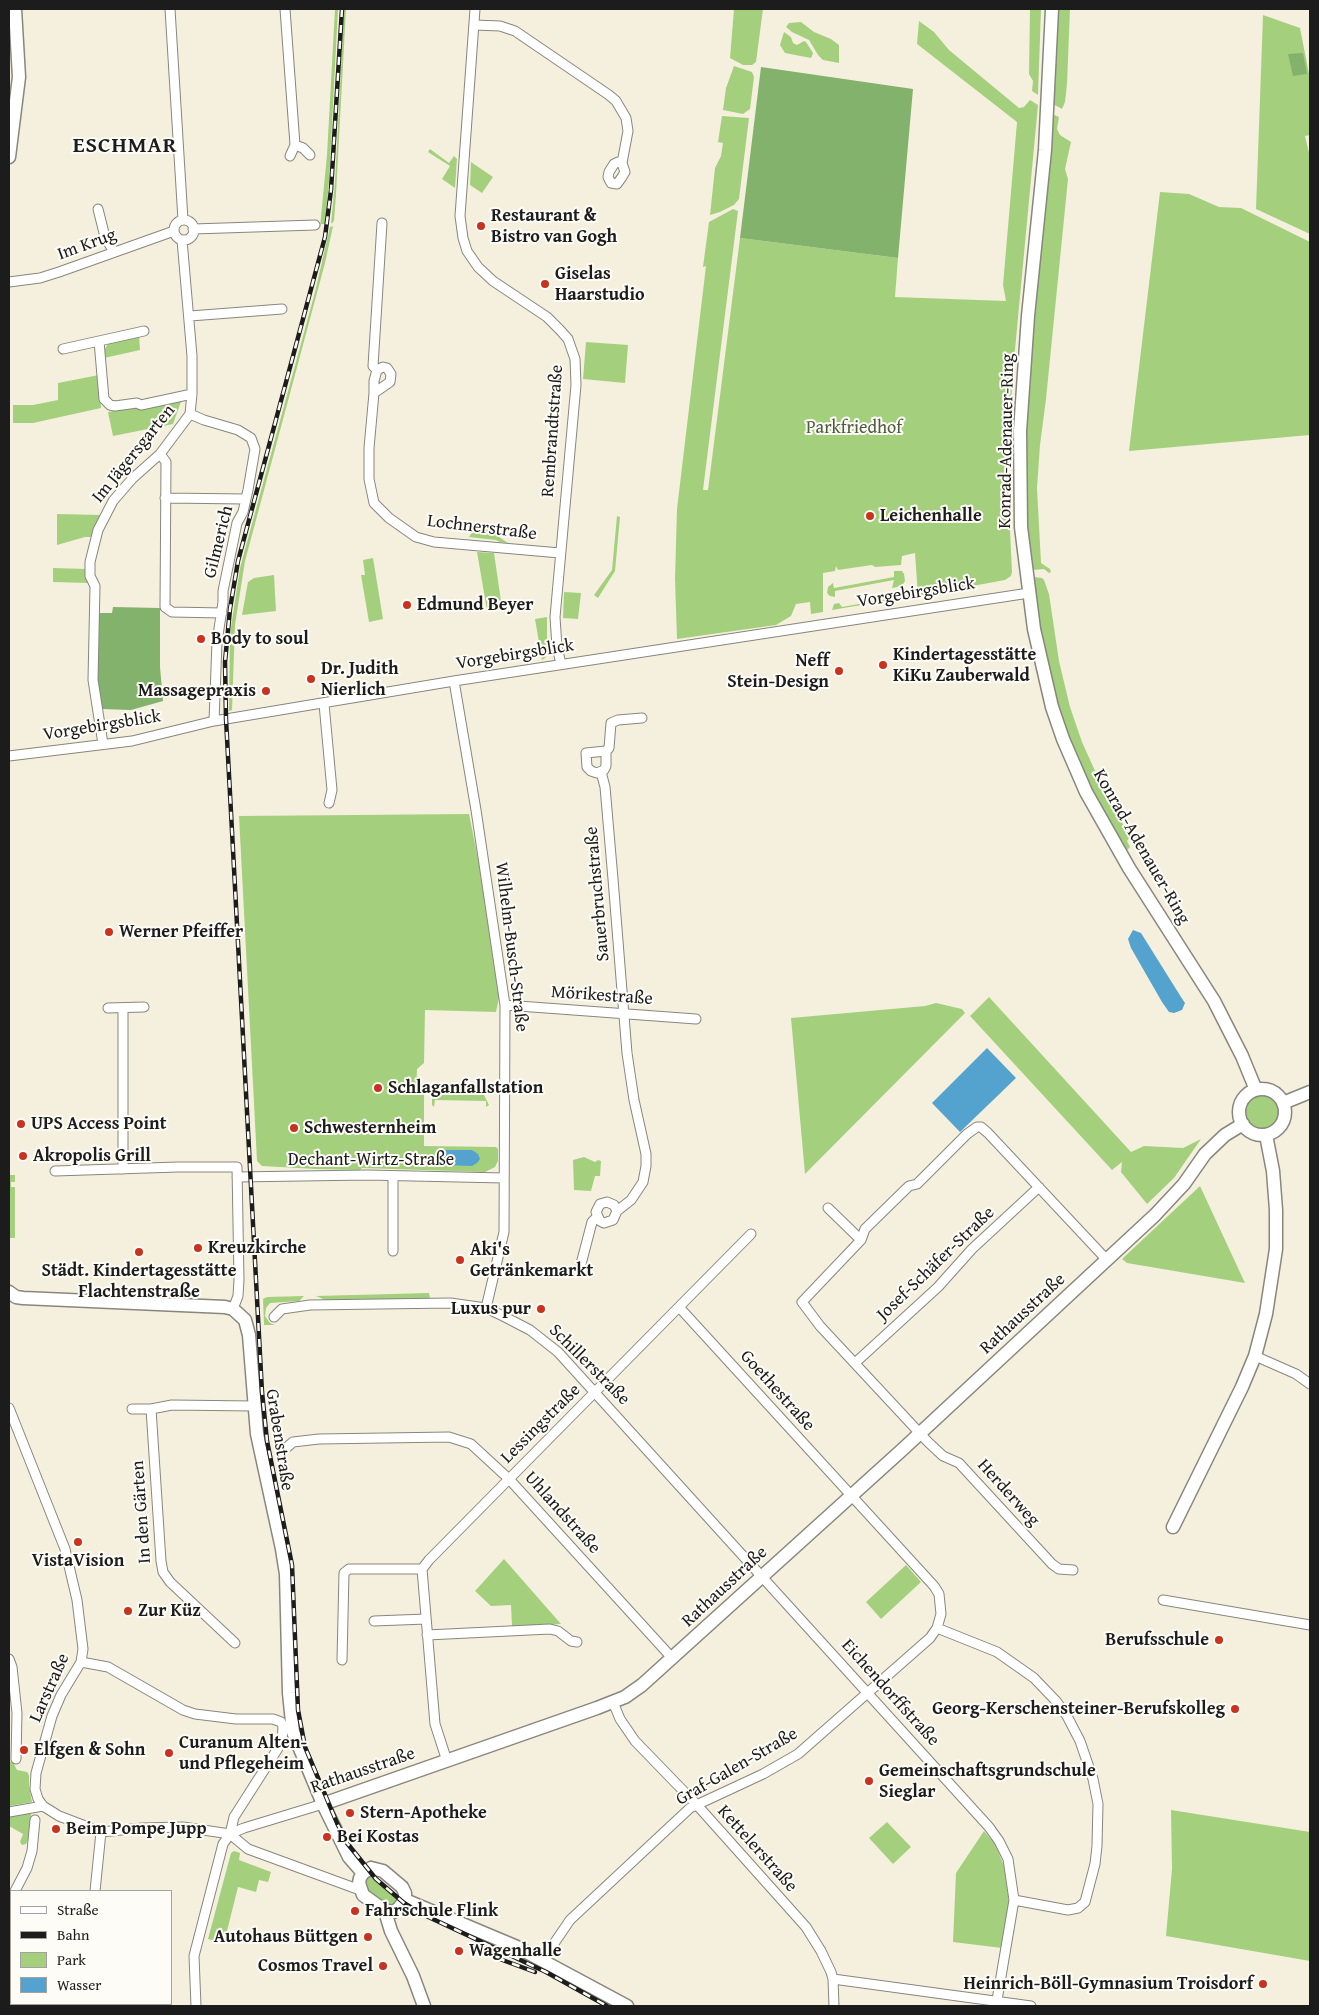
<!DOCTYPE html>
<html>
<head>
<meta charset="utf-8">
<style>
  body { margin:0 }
  #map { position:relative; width:1319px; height:2015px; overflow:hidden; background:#f5f0de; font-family:"Gentium Book Plus",serif }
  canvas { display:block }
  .frame { position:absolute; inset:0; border:10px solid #1c1c1c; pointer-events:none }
  .legend { position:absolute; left:10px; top:1890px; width:162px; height:115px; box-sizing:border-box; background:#fdfcf7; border:1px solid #a3a29f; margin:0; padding:6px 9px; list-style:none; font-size:15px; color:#1c1c1c }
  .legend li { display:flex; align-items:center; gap:10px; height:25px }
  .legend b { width:25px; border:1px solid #a3a29f }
</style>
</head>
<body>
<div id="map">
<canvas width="1319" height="2015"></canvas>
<div class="frame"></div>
<ul class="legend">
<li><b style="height:6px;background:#fff"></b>Straße</li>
<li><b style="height:6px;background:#1c1c1c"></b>Bahn</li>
<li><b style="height:14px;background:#a4d07d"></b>Park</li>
<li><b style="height:14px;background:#54a2ce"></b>Wasser</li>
</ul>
</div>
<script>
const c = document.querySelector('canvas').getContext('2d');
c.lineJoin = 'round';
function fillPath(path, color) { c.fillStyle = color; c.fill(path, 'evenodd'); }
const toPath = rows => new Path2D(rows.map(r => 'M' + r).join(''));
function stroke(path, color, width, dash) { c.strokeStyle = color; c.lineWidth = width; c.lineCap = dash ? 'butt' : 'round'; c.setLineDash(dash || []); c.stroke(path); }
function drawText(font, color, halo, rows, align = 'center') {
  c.font = font + ' "Gentium Book Plus",serif'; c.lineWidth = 4; c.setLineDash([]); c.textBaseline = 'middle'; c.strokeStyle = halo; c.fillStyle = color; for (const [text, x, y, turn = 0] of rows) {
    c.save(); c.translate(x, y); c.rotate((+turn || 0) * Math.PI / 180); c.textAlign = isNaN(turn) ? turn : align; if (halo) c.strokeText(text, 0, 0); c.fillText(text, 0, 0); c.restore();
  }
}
fillPath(toPath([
  [335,9,338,9,329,182,325,224,321,224,320,227,327,155],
  [344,9,346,9,336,194,334,221,331,224,335,182],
  [734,9,763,9,756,62,752,65,743,65,730,58],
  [1030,9,1041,9,1038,95,1032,91,1033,81,1029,74],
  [1057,9,1070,9,1067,84,1065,102,1062,109,1053,104],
  [1263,15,1300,28,1310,79,1310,135,1305,136,1310,157,1310,234,1256,209],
  [919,21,934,32,949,50,1019,108,1024,107,1030,100,1038,105,1013,371,1009,439,1009,509,1012,572,1011,576,1005,580,918,596,915,553,902,556,901,565,875,567,872,565,838,570,836,566,835,571,823,573,823,612,811,614,810,602,796,604,791,616,776,625,677,639,675,579,677,509,706,266,703,267,709,222,733,209,738,211,703,490,708,490,740,238,898,258,895,297,1006,301,1003,285,1017,122,917,44],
  [801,22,814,32,831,39,839,45,839,63,823,60,818,55,809,40,792,32,786,27,789,23],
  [784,32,791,37,793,43,797,45,804,41,806,42,813,53,812,56,811,58,785,53,780,45],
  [734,66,752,72,754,77,750,109,743,114,723,110,726,88],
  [1052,114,1059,117,1057,129,1060,135,1071,142,1065,169,1068,179,1046,399,1040,445,1037,488,1041,563,1050,569,1051,572,1049,573,1044,569,1033,570,1027,532,1026,395],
  [722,116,749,118,739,199,734,205,720,212,710,215,715,168,721,156,723,143,718,142],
  [430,149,449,163,454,156,457,159,455,188,442,179,450,166,428,152],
  [471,162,493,177,482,193,470,185],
  [1160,192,1189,194,1219,207,1241,208,1310,242,1310,435,1129,451],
  [333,226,325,263,245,561,235,625,232,710,229,711,230,634,240,568,315,292,330,227],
  [139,335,140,350,104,358,104,350,110,341],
  [586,342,628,345,625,383,583,379],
  [99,375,101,408,33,423,13,423,13,405,33,405,58,400,58,383],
  [182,399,173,424,113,436,108,412],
  [57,514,101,515,92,537,85,537,57,545],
  [617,516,620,517,615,571,598,598,594,595,612,570],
  [478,523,508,543,500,542,496,540,469,537],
  [477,552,494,553,502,608,487,610],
  [373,558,383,619,369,622,361,575,365,575,363,560],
  [53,568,86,569,90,583,53,582],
  [894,571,902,571,904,574,905,581,902,586,892,588,894,580,835,591,835,597,830,596,827,593,828,587,833,583,834,588,894,577],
  [274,575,276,611,242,615,248,582,254,578],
  [1034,577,1042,578,1044,580,1049,594,1059,661,1070,707,1082,742,1101,784,1130,837,1127,841,1130,847,1125,852,1097,802,1069,740,1058,706,1039,621],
  [896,591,906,592,908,597,832,610,834,604,839,603,842,607,892,598,886,593],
  [564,592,581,593,578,619,563,618],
  [547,617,547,653,545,658,542,660,535,619],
  [469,814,479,864,499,998,496,1012,425,1010,424,1063,417,1069,416,1093,424,1088,424,1146,496,1147,498,1149,498,1161,495,1167,485,1172,362,1168,360,1170,316,1169,262,1166,257,1161,239,816],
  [989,997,1131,1152,1144,1146,1183,1148,1201,1139,1174,1178,1147,1204,1121,1172,1122,1162,1112,1170,970,1016],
  [936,1003,962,1009,965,1013,805,1174,791,1018,925,1006],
  '1245 1112a17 17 0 1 1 34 0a17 17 0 1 1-34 0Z',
  [432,1095,484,1095,489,1105,486,1107,486,1101,435,1100,434,1107,432,1105],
  [584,1157,595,1162,598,1160,601,1161,600,1176,595,1176,591,1191,574,1190,573,1160],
  [9,1175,15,1175,15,1182,11,1182,11,1187,15,1187,15,1238,9,1238],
  [1200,1186,1245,1283,1127,1263,1122,1259],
  [429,1293,430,1298,374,1300,325,1300,316,1296],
  [304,1296,299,1301,270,1303,266,1308,265,1316,270,1323,275,1325,264,1325,263,1299,267,1297],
  [504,1559,561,1624,512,1626,511,1605,491,1606,475,1591],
  [906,1565,921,1582,881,1619,866,1602],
  [9,1761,13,1762,17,1770,27,1772,29,1775,29,1786,32,1802,9,1806],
  [1171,1810,1310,1832,1310,1961,1166,1936,1172,1869],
  [31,1812,32,1832,26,1844,22,1845,20,1842,23,1834,9,1826,9,1817],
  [887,1822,911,1847,893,1864,869,1838],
  [984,1831,995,1844,1004,1866,1007,1883,1009,1905,1002,1948,953,1942,956,1873],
  [234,1851,240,1853,239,1860,271,1872,268,1882,259,1880,256,1892,238,1887,224,1943,208,1939,231,1853],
  [370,1875,398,1901,397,1903,392,1906,385,1905,367,1890,366,1880]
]), '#a4d07d');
fillPath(toPath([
  [1303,53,1307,74,1293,76,1288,54],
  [761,67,913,89,898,258,740,238],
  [113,607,160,608,160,667,163,701,131,710,101,709,97,680,98,613,112,613]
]), '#83b26c');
fillPath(toPath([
  [1133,930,1141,933,1181,997,1185,1003,1182,1010,1174,1013,1169,1012,1162,1002,1131,948,1128,939],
  [987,1048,1016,1078,960,1132,932,1103],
  [442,1150,472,1150,478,1154,480,1159,477,1163,472,1166,442,1165,436,1158,437,1154]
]), '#54a2ce');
const street = toPath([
  [170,9,183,220],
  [285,9,295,145],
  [475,9,460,216,463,238,467,251,478,267,493,281,547,317,560,330,568,339,575,359,576,385,555,617,557,647,561,664],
  [474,25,500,26,515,31,609,95,616,101,626,118,628,131,622,163,618,162,614,164,609,172,608,177,611,183,617,184,622,177,625,172,622,163],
  [290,156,295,145,303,148,310,155],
  [98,209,105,237,114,252],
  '174 230a10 10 0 1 1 20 0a10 10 0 1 1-20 0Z',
  [193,229,315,225],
  [9,282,40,278,59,272,174,231],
  [190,316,282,309],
  [99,341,104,399,110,405,115,406,137,403,141,405,192,394],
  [63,349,144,331],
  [377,370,373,366,382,223],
  [374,393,390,382,391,374,387,368,383,367,377,370,374,381,374,393,369,448,369,479,374,503,389,518,416,537,434,542,560,553],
  [190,414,204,420,238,430,251,438,255,449,248,490,243,512,237,523,223,591,223,602,217,642,214,721],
  [160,454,166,462,165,607,172,612,222,613],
  [165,498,246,499],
  [454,681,476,810,505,1005,504,1232,486,1308],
  [324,704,332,790,329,803],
  [103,744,93,680,95,586,90,576,90,562,98,530,113,501,132,479,160,454,190,414,192,394,192,356,182,240],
  [606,751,606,766,604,770,597,773,591,771,587,767,586,753,606,751,609,748,611,723,618,720,642,718],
  [9,756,132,741,214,721,454,681,1029,593],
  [601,772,605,787,613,879,627,1053,634,1100,646,1154,646,1166,643,1182,631,1200,617,1211,613,1220,604,1223,600,1221,596,1212,600,1204,607,1202,614,1205,617,1211],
  [505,1005,696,1019],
  [108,1008,144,1007],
  [123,1008,123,1169],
  [55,1171,178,1167,237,1167,239,1280,238,1296,233,1309],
  [393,1176,393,1251],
  [237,1177,367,1175,504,1178],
  [828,1208,861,1240],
  [581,1264,592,1222,597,1217],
  [274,1317,282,1309,310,1305,450,1303,486,1308,503,1316,530,1330,558,1352,989,1827,999,1841,1008,1859,1014,1900,996,2006],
  [1255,1356,1296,1374,1310,1384],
  [855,1363,938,1287,972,1249,1039,1187],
  [9,1408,65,1549,77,1600,83,1649,81,1662,61,1695,52,1716,36,1773,35,1789,38,1799,43,1806,59,1816,101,1832,142,1828,183,1827,230,1834,244,1828,323,1804],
  [132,1409,151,1409,172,1405,253,1406],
  [151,1409,161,1561,163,1572,170,1582,235,1643],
  [285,1449,293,1442,319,1439,449,1437,471,1444,509,1479,673,1659],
  [1073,1570,1059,1569,1052,1564,959,1463,943,1456,928,1442,820,1326,802,1302,861,1240,865,1229,909,1186,917,1184,967,1134,977,1127,981,1127,988,1133,1107,1260],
  [1163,1600,1310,1625],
  [374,1621,426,1619],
  [937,1628,997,1652,1034,1678,1056,1701,1067,1716,1080,1741,1093,1779,1098,1804,1097,1846,1095,1864,1085,1902,1078,1908,1068,1910,1014,1900],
  [427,1635,550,1629,558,1631,571,1641,577,1642],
  [9,1659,12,1667,17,1713,16,1759],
  [342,1660,344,1573,349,1569,422,1569],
  [81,1662,108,1667,183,1710,195,1714,236,1719,273,1719,281,1722,283,1726,282,1742,234,1817,230,1834,223,1844,194,1956,196,2006],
  [613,1702,620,1719,635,1741,697,1805,806,1927,821,1951,831,1972,833,1979,834,2006],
  [447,1761,435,1724,422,1569,429,1560,751,1234],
  [9,1812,43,1806],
  [230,1834,248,1849,360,1890],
  [15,1891,27,1868,32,1851,35,1820],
  [95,1891,101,1832],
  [9,1903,11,1899],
  [545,1961,553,1945,570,1920,690,1808,763,1774,798,1754,930,1638,937,1628,941,1614,939,1594,934,1586,679,1307],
  [833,1979,1031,2006],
  [96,2004,96,2006]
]);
const secondary = toPath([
  [1052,9,1045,150,1028,316,1020,431,1021,527,1034,629,1052,707,1063,739,1086,792,1129,868,1214,1001,1242,1056,1256,1090],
  [9,157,19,77,15,9],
  '1239 1112a23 23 0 1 1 46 0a23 23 0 1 1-46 0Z',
  [1283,1103,1310,1092],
  [9,1292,16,1297,23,1298,225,1307,233,1309,245,1320,249,1335,257,1434,282,1549,286,1574,289,1693,293,1732,323,1804,349,1857,363,1873],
  [1173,1527,1242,1387,1255,1356,1266,1314,1276,1249,1276,1210,1273,1171,1266,1135],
  [323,1804,597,1708,625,1697,642,1685,903,1449,1155,1215,1184,1184,1205,1154,1225,1135,1243,1124],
  [371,1868,383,1871,402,1887,405,1893,405,1900,398,1909,393,1912,384,1910,363,1895,359,1883,360,1878,363,1873,371,1868],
  [405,1900,517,1947,627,2006],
  [388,1912,387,1918,391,1931,413,1976,424,2006]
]);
stroke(street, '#88867d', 11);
stroke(secondary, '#88867d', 15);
stroke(street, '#fff', 9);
stroke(secondary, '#fff', 12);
const rail = toPath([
  [342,9,331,190,325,237,238,561,230,609,225,662,226,719,262,1392,267,1441,292,1565,298,1710,305,1747,337,1823,347,1843,376,1879,404,1903,420,1913,546,1972,607,2006],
  [497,1958,535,1972]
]);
stroke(rail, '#1c1c1c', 4.5);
stroke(rail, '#fdfcf7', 2.5, [8]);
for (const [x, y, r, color] of [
  [481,226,5,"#c8321e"],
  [545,284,5,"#c8321e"],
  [870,516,5,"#c8321e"],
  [407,605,5,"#c8321e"],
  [201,639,5,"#c8321e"],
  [883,665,5,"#c8321e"],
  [839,671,5,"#c8321e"],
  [311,679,5,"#c8321e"],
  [266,691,5,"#c8321e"],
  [109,932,5,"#c8321e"],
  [378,1088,5,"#c8321e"],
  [21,1124,5,"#c8321e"],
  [294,1128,5,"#c8321e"],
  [23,1156,5,"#c8321e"],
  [198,1248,5,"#c8321e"],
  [139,1252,5,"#c8321e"],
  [460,1260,5,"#c8321e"],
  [541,1309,5,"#c8321e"],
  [78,1542,5,"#c8321e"],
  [128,1611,5,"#c8321e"],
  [1219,1640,5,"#c8321e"],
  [1235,1709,5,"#c8321e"],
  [24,1750,5,"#c8321e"],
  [169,1753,5,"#c8321e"],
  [869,1781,5,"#c8321e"],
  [350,1813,5,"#c8321e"],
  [56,1829,5,"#c8321e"],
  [327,1837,5,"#c8321e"],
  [355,1911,5,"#c8321e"],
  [368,1937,5,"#c8321e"],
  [459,1951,5,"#c8321e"],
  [383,1966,5,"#c8321e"],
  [1263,1984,5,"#c8321e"]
]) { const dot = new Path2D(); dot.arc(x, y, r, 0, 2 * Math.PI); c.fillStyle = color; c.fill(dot); stroke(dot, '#fdfcf7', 2); }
drawText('bold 18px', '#1c1c1c', '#fdfcf7', [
  ["Restaurant &",491,216],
  ["Bistro van Gogh",491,237],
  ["Giselas",555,274],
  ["Haarstudio",555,295],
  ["Leichenhalle",880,516],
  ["Edmund Beyer",417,605],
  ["Body to soul",211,639],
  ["Kindertagesstätte",893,655],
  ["KiKu Zauberwald",893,676],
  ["Neff",829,661,"right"],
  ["Stein-Design",829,682,"right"],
  ["Dr. Judith",321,669],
  ["Nierlich",321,690],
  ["Massagepraxis",256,691,"right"],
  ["Werner Pfeiffer",119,932],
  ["Schlaganfallstation",388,1088],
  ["UPS Access Point",31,1124],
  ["Schwesternheim",304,1128],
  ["Akropolis Grill",33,1156],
  ["Kreuzkirche",208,1248],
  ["Aki's",470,1250],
  ["Getränkemarkt",470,1271],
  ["Städt. Kindertagesstätte",139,1271,"center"],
  ["Flachtenstraße",139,1292,"center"],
  ["Luxus pur",531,1309,"right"],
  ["VistaVision",78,1561,"center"],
  ["Zur Küz",138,1611],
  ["Berufsschule",1209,1640,"right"],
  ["Georg-Kerschensteiner-Berufskolleg",1225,1709,"right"],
  ["Curanum Alten-",179,1743],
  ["und Pflegeheim",179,1764],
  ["Elfgen & Sohn",34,1750],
  ["Gemeinschaftsgrundschule",879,1771],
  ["Sieglar",879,1792],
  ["Stern-Apotheke",360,1813],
  ["Beim Pompe Jupp",66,1829],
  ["Bei Kostas",337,1837],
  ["Fahrschule Flink",365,1911],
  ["Autohaus Büttgen",358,1937,"right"],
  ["Wagenhalle",469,1951],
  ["Cosmos Travel",373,1966,"right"],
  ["Heinrich-Böll-Gymnasium Troisdorf",1253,1984,"right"]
], 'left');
drawText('18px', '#1c1c1c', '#fdfcf7', [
  ["Im Krug",87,245,-20],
  ["Rembrandtstraße",553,431,-86],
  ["Konrad-Adenauer-Ring",1007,441,-89],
  ["Im Jägersgarten",134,454,-51],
  ["Lochnerstraße",482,528,7],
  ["Gilmerich",219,542,-76],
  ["Vorgebirgsblick",916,593,-9],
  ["Vorgebirgsblick",515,655,-9],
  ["Vorgebirgsblick",102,726,-9],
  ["Konrad-Adenauer-Ring",1141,847,60],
  ["Sauerbruchstraße",598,894,-95],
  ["Wilhelm-Busch-Straße",511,947,83],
  ["Mörikestraße",602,996,4],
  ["Dechant-Wirtz-Straße",371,1160],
  ["Josef-Schäfer-Straße",936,1264,-44],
  ["Rathausstraße",1023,1314,-43],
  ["Schillerstraße",589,1365,45],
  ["Goethestraße",777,1391,48],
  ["Lessingstraße",541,1424,-45],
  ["Grabenstraße",279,1440,81],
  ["Herderweg",1008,1493,48],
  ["In den Gärten",142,1512,-94],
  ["Uhlandstraße",562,1513,48],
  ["Rathausstraße",725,1587,-43],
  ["Larstraße",50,1688,-66],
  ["Eichendorffstraße",890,1693,48],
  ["Graf-Galen-Straße",737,1767,-30],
  ["Rathausstraße",363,1771,-19],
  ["Kettelerstraße",757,1849,48]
]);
drawText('18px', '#4c5b3e', '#fdfcf7', [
  ["Parkfriedhof",854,428]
]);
c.letterSpacing = '1px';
drawText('bold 22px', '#1c1c1c', '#fdfcf7', [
  ["ESCHMAR",125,146]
]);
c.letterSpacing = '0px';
</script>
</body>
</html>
